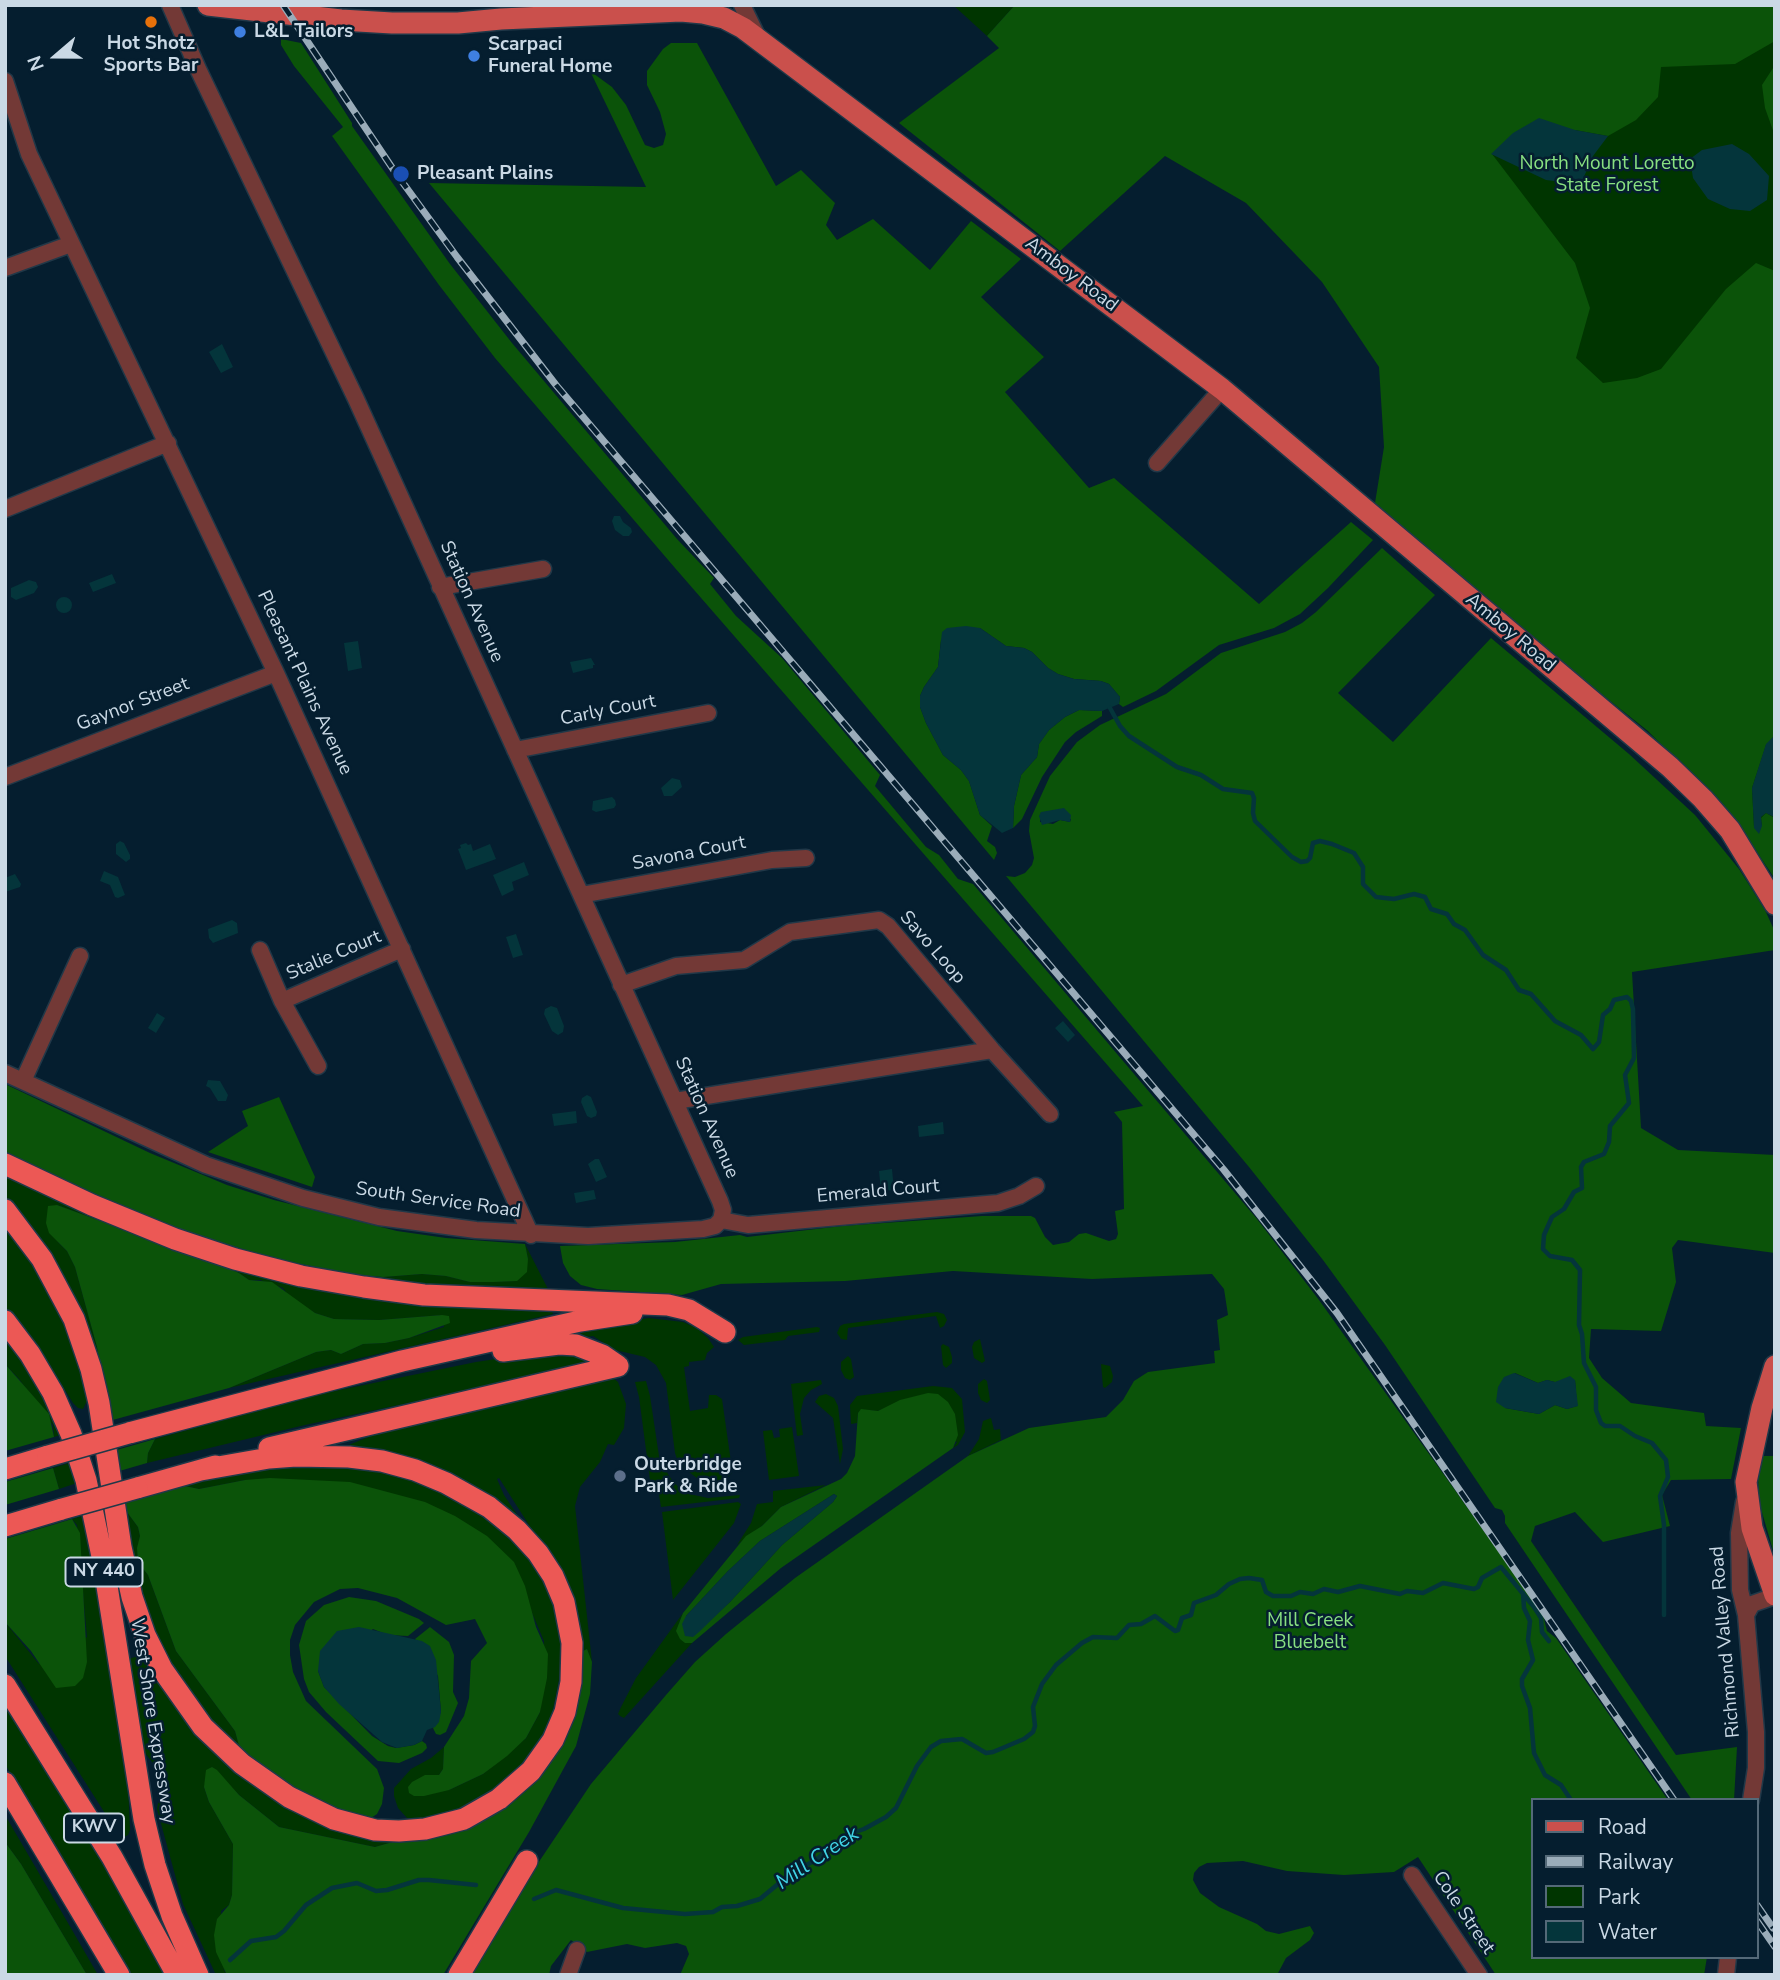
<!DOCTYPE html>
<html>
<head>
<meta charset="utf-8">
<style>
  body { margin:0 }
  #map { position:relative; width:1780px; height:1980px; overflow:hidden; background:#051e2f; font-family:"Nunito Sans",sans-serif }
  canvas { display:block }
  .frame { position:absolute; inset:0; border:7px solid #cad9e5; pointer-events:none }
  .legend { position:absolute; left:1531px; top:1798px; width:228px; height:161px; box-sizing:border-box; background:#051e2f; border:2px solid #546978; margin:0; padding:9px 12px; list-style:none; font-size:21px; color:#cad9e5 }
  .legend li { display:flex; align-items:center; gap:14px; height:35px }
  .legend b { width:35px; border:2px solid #546978 }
  .north { position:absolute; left:21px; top:21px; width:70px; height:70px; -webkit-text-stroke:5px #051e2f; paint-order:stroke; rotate:250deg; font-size:19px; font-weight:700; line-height:28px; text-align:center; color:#cad9e5 }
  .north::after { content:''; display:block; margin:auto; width:24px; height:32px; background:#cad9e5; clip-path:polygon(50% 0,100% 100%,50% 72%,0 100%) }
</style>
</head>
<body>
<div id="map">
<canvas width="1780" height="1980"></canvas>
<div class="frame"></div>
<ul class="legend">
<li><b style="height:9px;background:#ca504c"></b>Road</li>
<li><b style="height:9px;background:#9aacb9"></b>Railway</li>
<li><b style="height:19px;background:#003500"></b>Park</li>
<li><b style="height:19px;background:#04353b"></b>Water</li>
</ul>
<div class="north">N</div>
</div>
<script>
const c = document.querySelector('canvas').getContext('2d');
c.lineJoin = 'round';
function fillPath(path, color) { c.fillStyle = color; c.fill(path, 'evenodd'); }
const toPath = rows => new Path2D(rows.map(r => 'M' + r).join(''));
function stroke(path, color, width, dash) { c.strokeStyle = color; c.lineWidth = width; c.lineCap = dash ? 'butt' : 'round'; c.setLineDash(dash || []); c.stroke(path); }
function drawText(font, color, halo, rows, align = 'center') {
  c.font = font + ' "Nunito Sans",sans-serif'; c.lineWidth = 5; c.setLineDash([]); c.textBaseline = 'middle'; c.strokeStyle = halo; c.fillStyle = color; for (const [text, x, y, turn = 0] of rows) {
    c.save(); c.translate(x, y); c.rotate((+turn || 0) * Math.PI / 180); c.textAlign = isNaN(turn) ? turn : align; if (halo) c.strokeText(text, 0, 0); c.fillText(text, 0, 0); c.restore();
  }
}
fillPath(toPath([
  [953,5,1015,5,987,36],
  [1460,5,1775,5,1775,862,1766,867,1735,819,1648,731,1551,654],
  [5,1171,126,1228,98,1220,57,1205,58,1242,67,1251,75,1267,97,1347,102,1380,5,1201],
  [5,1221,60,1304,87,1383,87,1401,83,1409,78,1408,73,1403,44,1356,5,1307],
  [525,1244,549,1291,443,1286,355,1275,384,1277,422,1274,446,1276,470,1282,517,1281,528,1259],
  [199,1256,551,1306,553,1314,229,1388,316,1352,331,1350,341,1354,363,1344,385,1343,409,1338,444,1327,442,1315,379,1320,334,1319,315,1313,290,1298,283,1288,260,1280,249,1280,239,1273],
  [937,1312,944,1314,947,1320,944,1326,940,1328,936,1316,848,1328,847,1340,841,1339,837,1333,840,1326,844,1324],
  [649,1318,683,1322,697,1328,708,1338,714,1347,707,1353,705,1360,689,1362,689,1366,684,1367,690,1411,708,1408,709,1395,716,1395,722,1399,732,1469,732,1473,727,1478,719,1481,698,1479,679,1464,675,1453,666,1383,656,1365,645,1357,615,1350,593,1336,586,1337,569,1334,569,1330],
  [817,1327,820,1328,819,1332,788,1336,785,1340,744,1345,738,1340,743,1337],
  [5,1335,20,1355,64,1434,54,1437,53,1425,19,1379,5,1364],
  [980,1339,985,1361,982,1363,974,1358,972,1347,974,1342],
  [943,1344,949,1347,952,1357,952,1363,946,1368,943,1365,941,1346],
  [556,1350,593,1357,592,1364,305,1425,147,1463,148,1453,155,1439,281,1404,315,1395,476,1362],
  [848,1356,851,1359,854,1377,850,1380,845,1378,841,1370,841,1362],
  [1101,1364,1110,1366,1113,1376,1112,1382,1105,1388,1103,1387],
  [613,1378,618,1382,626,1404,624,1428,614,1445,608,1444,600,1462,580,1487,575,1506,592,1662,587,1649,581,1652,536,1536,499,1478,497,1479,504,1495,522,1522,346,1448,346,1446,376,1434,450,1415],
  [984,1379,987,1381,990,1400,987,1403,981,1400,978,1393,978,1384],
  [821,1380,822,1384,811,1390,804,1398,800,1414,803,1435,797,1436,791,1384],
  [646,1381,650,1396,659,1456,669,1476,679,1488,689,1494,708,1498,740,1495,739,1498,661,1507,657,1482,650,1480,639,1397,635,1382],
  [933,1386,952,1388,962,1399,965,1432,958,1445,953,1448,957,1442,888,1407,878,1411,861,1410,858,1413,857,1423,851,1424,850,1405,857,1396],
  [826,1394,834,1398,838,1406,843,1449,840,1464,833,1418,815,1402,819,1396],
  [991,1418,994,1430,1000,1429,1001,1440,968,1456,979,1439,983,1421],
  [792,1427,799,1476,769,1480,763,1431,772,1430,774,1438,780,1437,779,1429],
  [72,1462,80,1482,59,1489,53,1468],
  [311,1465,366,1467,420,1481,463,1503,510,1537,523,1549,546,1585,557,1613,562,1641,562,1665,552,1715,540,1743,510,1778,494,1792,458,1811,420,1820,407,1818,398,1808,394,1796,394,1788,411,1769,431,1758,444,1747,443,1769,439,1775,433,1776,449,1790,483,1774,526,1738,540,1712,544,1641,530,1608,245,1480,199,1489,185,1486,248,1470],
  [826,1485,781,1507,762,1526,737,1545,751,1523,757,1504,773,1502,773,1491],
  [738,1502,741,1504,734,1523,673,1600,662,1512],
  [121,1504,138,1527,140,1536,137,1557,138,1562,148,1575,176,1651,235,1731,241,1753,227,1741,176,1676,146,1618],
  [85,1515,128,1784,130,1830,128,1835,124,1837,115,1829,5,1656,5,1622,39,1664,87,1637,77,1525,72,1519],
  [683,1613,679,1623,685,1643,692,1643,624,1718,620,1716,618,1714,621,1707,636,1678],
  [146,1653,204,1737,403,1839,375,1847,279,1827,239,1795,212,1767,204,1787,209,1802,233,1844,232,1895,229,1905,221,1911,224,1970,227,1975,216,1975,183,1904,157,1809,162,1780,160,1772,141,1748,126,1660],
  [5,1702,108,1870,165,1975,127,1975,5,1764],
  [5,1815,68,1923,98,1975,87,1975,21,1864,5,1842]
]), '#003500');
fillPath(toPath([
  [1015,5,1775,5,1775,41,1735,64,1661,67,1658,97,1636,120,1608,136,1575,130,1492,154,1575,263,1590,308,1576,358,1603,383,1637,378,1661,369,1726,289,1756,263,1775,271,1775,735,1766,745,1752,788,1754,827,1762,826,1761,818,1766,813,1773,817,1775,815,1775,879,1735,819,1648,731,1551,654,1375,503,1384,447,1379,367,1322,282,1246,203,1165,156,1060,251,899,123,999,48,987,36],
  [281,39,301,43,352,123,352,126,450,264,512,343,677,539,714,578,710,584,736,616,782,658,880,775,875,786,926,847,939,855,958,879,973,884,1257,1219,1319,1300,1452,1486,1543,1615,1547,1631,1556,1638,1668,1800,1533,1800,1533,1957,1707,1957,1704,1975,1496,1975,1418,1857,1394,1872,1344,1875,1287,1871,1243,1861,1207,1863,1199,1867,1194,1873,1193,1880,1200,1893,1219,1907,1257,1924,1266,1931,1279,1934,1310,1926,1314,1933,1310,1940,1286,1958,1277,1975,680,1975,689,1954,686,1946,677,1943,645,1948,627,1944,587,1952,571,1940,551,1966,549,1975,472,1975,516,1896,591,1784,666,1695,695,1662,726,1634,795,1578,968,1456,1029,1428,1106,1417,1123,1400,1134,1381,1148,1372,1215,1363,1214,1351,1220,1350,1217,1320,1228,1315,1224,1289,1212,1274,1092,1279,953,1271,845,1281,721,1284,682,1295,597,1289,581,1285,570,1276,563,1263,560,1246,675,1242,740,1235,747,1237,842,1226,982,1216,1031,1216,1035,1218,1045,1237,1053,1245,1069,1242,1079,1234,1086,1233,1109,1241,1116,1239,1118,1234,1115,1211,1124,1209,1122,1122,1114,1112,1143,1106,675,568,495,358,439,285,332,136,343,127,294,66,281,45],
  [671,43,697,43,776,186,801,170,835,203,826,225,837,240,873,219,930,270,971,221,1021,259,981,297,1044,357,1005,392,1089,488,1114,478,1259,604,1351,522,1373,540,1328,588,1300,614,1274,628,1219,645,1156,691,1123,707,1119,704,1120,697,1109,684,1101,681,1074,679,1058,674,1048,668,1032,652,1024,648,1006,646,980,628,941,640,938,667,924,687,920,696,920,707,926,723,943,755,961,770,969,781,980,815,992,826,987,841,995,847,997,853,994,860,429,183,646,187,590,71,612,87,626,105,645,145,654,148,663,145,666,134,660,112,647,85,647,71,663,49],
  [1775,65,1775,136,1765,108,1762,85],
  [1382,548,1435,595,1338,693,1393,742,1491,638,1629,754,1695,815,1739,869,1765,910,1775,932,1775,950,1632,972,1641,1128,1678,1150,1775,1155,1775,1253,1678,1240,1672,1248,1676,1282,1661,1331,1591,1329,1589,1358,1602,1378,1631,1403,1704,1413,1706,1426,1741,1428,1731,1479,1671,1480,1662,1495,1670,1526,1603,1542,1575,1512,1535,1526,1531,1541,1676,1755,1737,1747,1734,1800,1692,1800,1505,1523,1505,1516,1502,1510,1495,1508,1385,1345,1323,1260,1249,1167,1006,876,1015,877,1025,873,1032,865,1034,858,1029,831,1030,820,1050,776,1077,742,1100,725,1166,694,1221,653,1285,632,1302,623,1316,612],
  [1041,812,1071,819,1070,822,1060,820,1053,824,1040,822],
  [1515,1373,1538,1383,1547,1380,1555,1382,1575,1380,1577,1406,1567,1409,1555,1405,1539,1414,1505,1408],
  [1079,710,1102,711,1102,716,1076,732,1065,742,1042,777,1022,819,1013,828,1014,806,1021,775,1037,757,1039,744,1049,730,1065,717],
  [5,1084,150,1153,227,1185,274,1200,397,1231,446,1238,525,1244,528,1259,527,1272,517,1281,494,1282,470,1282,446,1276,422,1274,383,1277,355,1275,271,1258,159,1223,5,1154],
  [279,1097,315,1177,312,1187,208,1152,248,1126,242,1111],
  [57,1205,98,1220,126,1228,215,1262,239,1273,249,1280,272,1282,315,1313,334,1319,379,1320,442,1315,449,1316,450,1323,409,1338,385,1343,363,1344,341,1354,331,1350,316,1352,229,1388,109,1421,97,1347,75,1267,67,1251,49,1233,46,1223,48,1206],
  [5,1364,49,1414,54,1437,5,1451],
  [928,1393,938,1394,948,1402,955,1414,958,1435,953,1448,781,1568,692,1643,685,1643,680,1639,676,1631,683,1613,746,1536,762,1526,781,1507,841,1479,847,1473,855,1456,858,1413,861,1409,878,1411,900,1400],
  [834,1494,837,1496,833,1502,782,1545,730,1602,707,1623,686,1616,728,1571,760,1541],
  [155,1439,148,1453,147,1463,116,1472,113,1451],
  [1762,1456,1775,1456,1775,1557,1759,1502,1758,1475],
  [53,1468,59,1489,5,1505,5,1482],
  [270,1478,350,1482,425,1502,455,1516,487,1536,514,1562,525,1586,536,1627,548,1654,547,1678,540,1712,526,1738,507,1756,483,1774,449,1790,424,1796,414,1796,409,1793,408,1787,412,1782,425,1775,439,1775,443,1769,444,1747,464,1716,469,1698,471,1661,487,1643,475,1619,446,1625,397,1598,358,1588,340,1589,314,1602,295,1625,290,1640,290,1655,293,1672,306,1701,377,1769,384,1788,382,1804,377,1814,371,1818,346,1814,302,1794,241,1753,235,1731,176,1651,148,1575,138,1562,137,1548,140,1536,138,1527,121,1504,185,1486,199,1489,245,1480],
  [72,1519,80,1533,87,1662,83,1678,75,1686,56,1688,31,1651,5,1622,5,1539],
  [349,1597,376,1601,419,1619,424,1623,408,1636,388,1635,373,1629,318,1671,324,1687,372,1736,388,1746,396,1748,414,1745,422,1741,426,1744,427,1748,422,1753,399,1763,378,1761,326,1712,309,1692,304,1679,299,1645,306,1621,324,1605],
  [430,1627,449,1642,454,1655,453,1692,458,1703,446,1732,440,1735,436,1734,433,1728,441,1712,438,1676,415,1639],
  [587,1649,592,1662,590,1694,576,1746,529,1832,443,1975,227,1975,216,1952,214,1935,217,1919,229,1905,232,1895,233,1844,209,1802,204,1787,206,1770,212,1767,217,1770,239,1795,279,1827,375,1847,403,1839,523,1789,581,1652],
  [5,1842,21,1864,87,1975,5,1975]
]), '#0b5309');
fillPath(toPath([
  [1539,118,1575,130,1608,136,1593,156,1583,179,1570,183,1546,180,1491,154,1513,133],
  [1732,144,1749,154,1769,176,1767,200,1750,211,1730,209,1708,199,1693,178,1690,159,1702,150],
  [222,344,233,367,221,373,209,352],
  [614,516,620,516,623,522,631,528,632,532,629,536,623,536,615,530,612,521],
  [112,574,116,583,93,592,89,583],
  [29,580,36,582,38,587,34,593,16,600,11,597,11,588],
  '56 605a8 8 0 1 1 16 0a8 8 0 1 1-16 0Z',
  [966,626,980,628,1006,646,1024,648,1032,652,1048,668,1058,674,1074,679,1101,681,1109,684,1120,697,1119,704,1102,711,1079,710,1065,717,1049,730,1039,744,1037,757,1021,775,1014,806,1013,828,1002,833,980,815,969,781,961,770,943,755,926,723,920,707,920,696,924,687,938,667,942,632,947,628],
  [358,641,362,668,348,671,344,643],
  [591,658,595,665,593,665,593,668,573,673,570,662],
  [1775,735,1775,815,1774,817,1766,813,1761,817,1762,826,1759,834,1754,828,1752,788,1766,744],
  [672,778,680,780,682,787,672,796,664,796,661,788],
  [612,797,615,800,616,805,614,808,596,812,592,810,593,801],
  [1064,808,1071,815,1070,822,1060,820,1042,825,1039,816,1041,812],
  [120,841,124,843,130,855,130,859,126,862,116,854,116,844],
  [466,843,468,845,471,844,473,851,490,844,496,859,466,870,458,849,461,848,460,845],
  [524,862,529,875,512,882,514,890,502,896,493,875],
  [104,871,118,877,125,895,118,898,115,897,110,885,100,881],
  [15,874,21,884,20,887,5,892,5,878],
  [232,920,237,923,238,933,213,943,209,938,208,929],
  [516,934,523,955,513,958,506,937],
  [551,1006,557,1008,564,1026,563,1032,558,1035,552,1031,544,1014,545,1009],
  [157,1013,165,1018,156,1033,148,1028],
  [1063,1021,1075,1035,1068,1042,1055,1028],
  [208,1080,220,1081,228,1095,226,1101,218,1101,210,1088,206,1086],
  [587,1095,591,1097,597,1112,596,1116,591,1118,587,1116,581,1102,582,1098],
  [576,1111,577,1123,554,1126,552,1114],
  [943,1122,944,1134,919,1137,918,1126],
  [595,1159,599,1159,607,1177,596,1182,588,1164],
  [892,1169,894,1190,881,1191,879,1171],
  [594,1190,596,1199,576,1203,574,1193],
  [1514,1373,1538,1383,1547,1380,1555,1382,1570,1376,1575,1380,1578,1406,1567,1409,1555,1405,1539,1414,1505,1408,1496,1402,1498,1387,1504,1377],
  [834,1494,837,1496,833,1502,782,1545,730,1602,699,1632,693,1637,685,1636,682,1624,686,1616,728,1571,760,1541],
  [359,1627,422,1641,430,1646,436,1660,441,1712,439,1722,435,1727,427,1730,422,1741,414,1745,397,1748,382,1742,339,1704,324,1687,318,1671,320,1651,337,1631]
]), '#04353b');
stroke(toPath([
  [1110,708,1120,726,1129,736,1177,767,1201,775,1223,789,1252,793,1254,798,1253,813,1255,821,1292,857,1301,862,1307,861,1310,858,1313,843,1320,841,1332,844,1354,853,1363,867,1363,884,1376,897,1394,899,1414,894,1425,897,1431,909,1447,914,1454,924,1465,930,1483,955,1506,970,1519,990,1531,994,1555,1021,1581,1035,1593,1049,1599,1042,1603,1015,1610,1009,1614,1000,1627,997,1631,1001,1633,1009,1634,1058,1625,1075,1629,1103,1610,1126,1609,1142,1604,1154,1584,1162,1581,1167,1582,1188,1574,1192,1564,1209,1552,1217,1544,1235,1543,1249,1550,1256,1572,1260,1580,1270,1579,1325,1582,1334,1584,1363,1596,1387,1596,1410,1601,1423,1605,1426,1620,1426,1635,1436,1652,1443,1666,1460,1668,1477,1660,1496,1664,1525,1664,1615],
  [1523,1593,1524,1608,1530,1621,1528,1640,1533,1660,1522,1679,1522,1686,1530,1708,1534,1753,1545,1775,1561,1785,1571,1800],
  [534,1899,556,1890,623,1908,685,1914,713,1912,722,1907,737,1906,760,1899,789,1875,817,1859,844,1836,864,1829,886,1817,896,1808,917,1766,931,1747,941,1741,962,1739,986,1753,993,1752,1024,1739,1033,1732,1035,1726,1033,1707,1042,1684,1056,1665,1082,1643,1093,1637,1117,1638,1129,1625,1141,1624,1155,1616,1175,1631,1178,1630,1182,1618,1191,1615,1194,1603,1216,1595,1229,1584,1240,1579,1249,1578,1262,1580,1266,1592,1273,1596,1291,1596,1300,1592,1313,1594,1324,1589,1338,1592,1360,1586,1400,1594,1407,1591,1423,1593,1443,1583,1474,1589,1478,1587,1482,1578,1501,1567,1534,1607,1541,1618,1542,1632,1549,1641],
  [230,1960,251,1941,276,1937,284,1931,306,1905,332,1888,357,1883,376,1891,387,1890,419,1880,429,1880,476,1885]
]), '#04353b', 4.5);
const minor = toPath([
  [170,5,198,69,356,399,720,1201,723,1210,721,1220],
  [742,5,757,36],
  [5,81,29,154,276,673,531,1235],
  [5,268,71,244],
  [1157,463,1222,389],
  [5,509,168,443],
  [440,587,543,569],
  [515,750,708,713],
  [5,777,276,673],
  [581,895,772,860,806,858],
  [260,950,282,1001,402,949],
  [621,985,676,966,744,960,790,932,879,920,888,926,992,1050,1050,1114],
  [282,1001,318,1066],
  [5,1073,206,1165,303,1198,379,1217,476,1230,588,1236,703,1229,715,1226,721,1220],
  [23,1081,80,956],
  [675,1101,992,1050],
  [721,1220,748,1225,998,1203,1019,1196,1036,1186],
  [1744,1502,1739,1533,1740,1590,1746,1615,1756,1732,1756,1768,1751,1800],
  [1746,1615,1752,1604,1775,1596],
  [1412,1875,1479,1975],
  [568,1975,577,1950],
  [1726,1975,1728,1957]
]);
const major = toPath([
  [208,5,341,20,392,23,458,23,501,19,681,11,703,13,724,18,743,28,1222,389,1670,767,1703,799,1730,830,1775,904],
  [1775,1366,1762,1408,1746,1482,1752,1528,1775,1595]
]);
const highway = toPath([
  [5,1164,92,1205,175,1239,235,1259,301,1276,364,1287,424,1295,668,1305,689,1310,725,1332],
  [5,1210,42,1259,74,1319,91,1369,99,1403,121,1547,132,1597,145,1635,162,1669,203,1727,242,1764,289,1797,334,1819,375,1830,399,1831,425,1829,464,1819,499,1799,531,1771,553,1740,565,1712,571,1682,572,1643,564,1602,553,1576,538,1553,517,1530,489,1507,446,1483,415,1470,382,1461,349,1457,296,1456,269,1458,201,1470],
  [5,1321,30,1354,53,1393,71,1434,86,1480,103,1561,144,1819,155,1865,172,1916,198,1975],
  [503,1351,559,1344,576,1345,602,1355,618,1366],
  [129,1433,402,1361,580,1321,632,1313],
  [269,1448,618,1366],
  [5,1469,48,1456],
  [137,1488,215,1466],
  [5,1526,62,1509],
  [5,1685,112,1857,177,1975],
  [5,1783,119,1975],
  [459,1975,527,1861]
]);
stroke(minor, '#213848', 19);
stroke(major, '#213848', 24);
stroke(highway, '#213848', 24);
stroke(minor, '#733936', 16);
stroke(major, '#ca504c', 21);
stroke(highway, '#ec5855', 21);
const rail = toPath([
  [283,5,395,172,457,257,556,385,1224,1170,1337,1313,1674,1800],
  [1757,1905,1773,1928],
  [1757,1921,1775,1947]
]);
stroke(rail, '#9aacb9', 7);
stroke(rail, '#051e2f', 4.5, [13]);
const highwayBridge = toPath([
  [48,1456,129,1433],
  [62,1509,137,1488]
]);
stroke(highwayBridge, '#213848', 24, []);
stroke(highwayBridge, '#ec5855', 21);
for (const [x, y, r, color] of [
  [151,22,7,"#e8710a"],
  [240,32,7,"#3f7fe0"],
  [474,56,7,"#3f7fe0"],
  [401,174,9,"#1a4fb4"],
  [620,1476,7,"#5c6f8a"]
]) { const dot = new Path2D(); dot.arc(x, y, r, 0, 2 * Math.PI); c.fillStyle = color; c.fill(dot); stroke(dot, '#051e2f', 2.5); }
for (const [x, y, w] of [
  [104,1572,77],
  [94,1828,60]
]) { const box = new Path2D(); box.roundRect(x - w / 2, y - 14.5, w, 29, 5); c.fillStyle = '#051e2f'; c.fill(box); stroke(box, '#cad9e5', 2); }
drawText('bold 18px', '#cad9e5', null, [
  ["NY 440",104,1572],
  ["KWV",94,1828]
]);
drawText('bold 19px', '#cad9e5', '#051e2f', [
  ["L&L Tailors",254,32],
  ["Hot Shotz",151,44,"center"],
  ["Sports Bar",151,66,"center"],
  ["Scarpaci",488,45],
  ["Funeral Home",488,67],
  ["Pleasant Plains",417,174],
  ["Outerbridge",634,1465],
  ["Park & Ride",634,1487]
], 'left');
drawText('19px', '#88e081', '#051e2f', [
  ["North Mount Loretto",1607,164],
  ["State Forest",1607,186],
  ["Mill Creek",1310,1621],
  ["Bluebelt",1310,1643]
]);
drawText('19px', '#cad9e5', '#051e2f', [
  ["Amboy Road",1071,275,37],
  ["Station Avenue",471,602,66],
  ["Amboy Road",1510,633,40],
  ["Pleasant Plains Avenue",304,683,65],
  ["Gaynor Street",133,705,-21],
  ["Carly Court",608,711,-11],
  ["Savona Court",689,854,-11],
  ["Savo Loop",932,948,49],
  ["Stalie Court",334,956,-23],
  ["Station Avenue",706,1118,66],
  ["Emerald Court",878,1192,-5],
  ["South Service Road",438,1201,8],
  ["Richmond Valley Road",1726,1642,-95],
  ["West Shore Expressway",152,1721,81],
  ["Cole Street",1463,1913,56]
]);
drawText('italic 21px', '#40d4e6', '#051e2f', [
  ["Mill Creek",818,1859,-34]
]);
</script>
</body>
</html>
